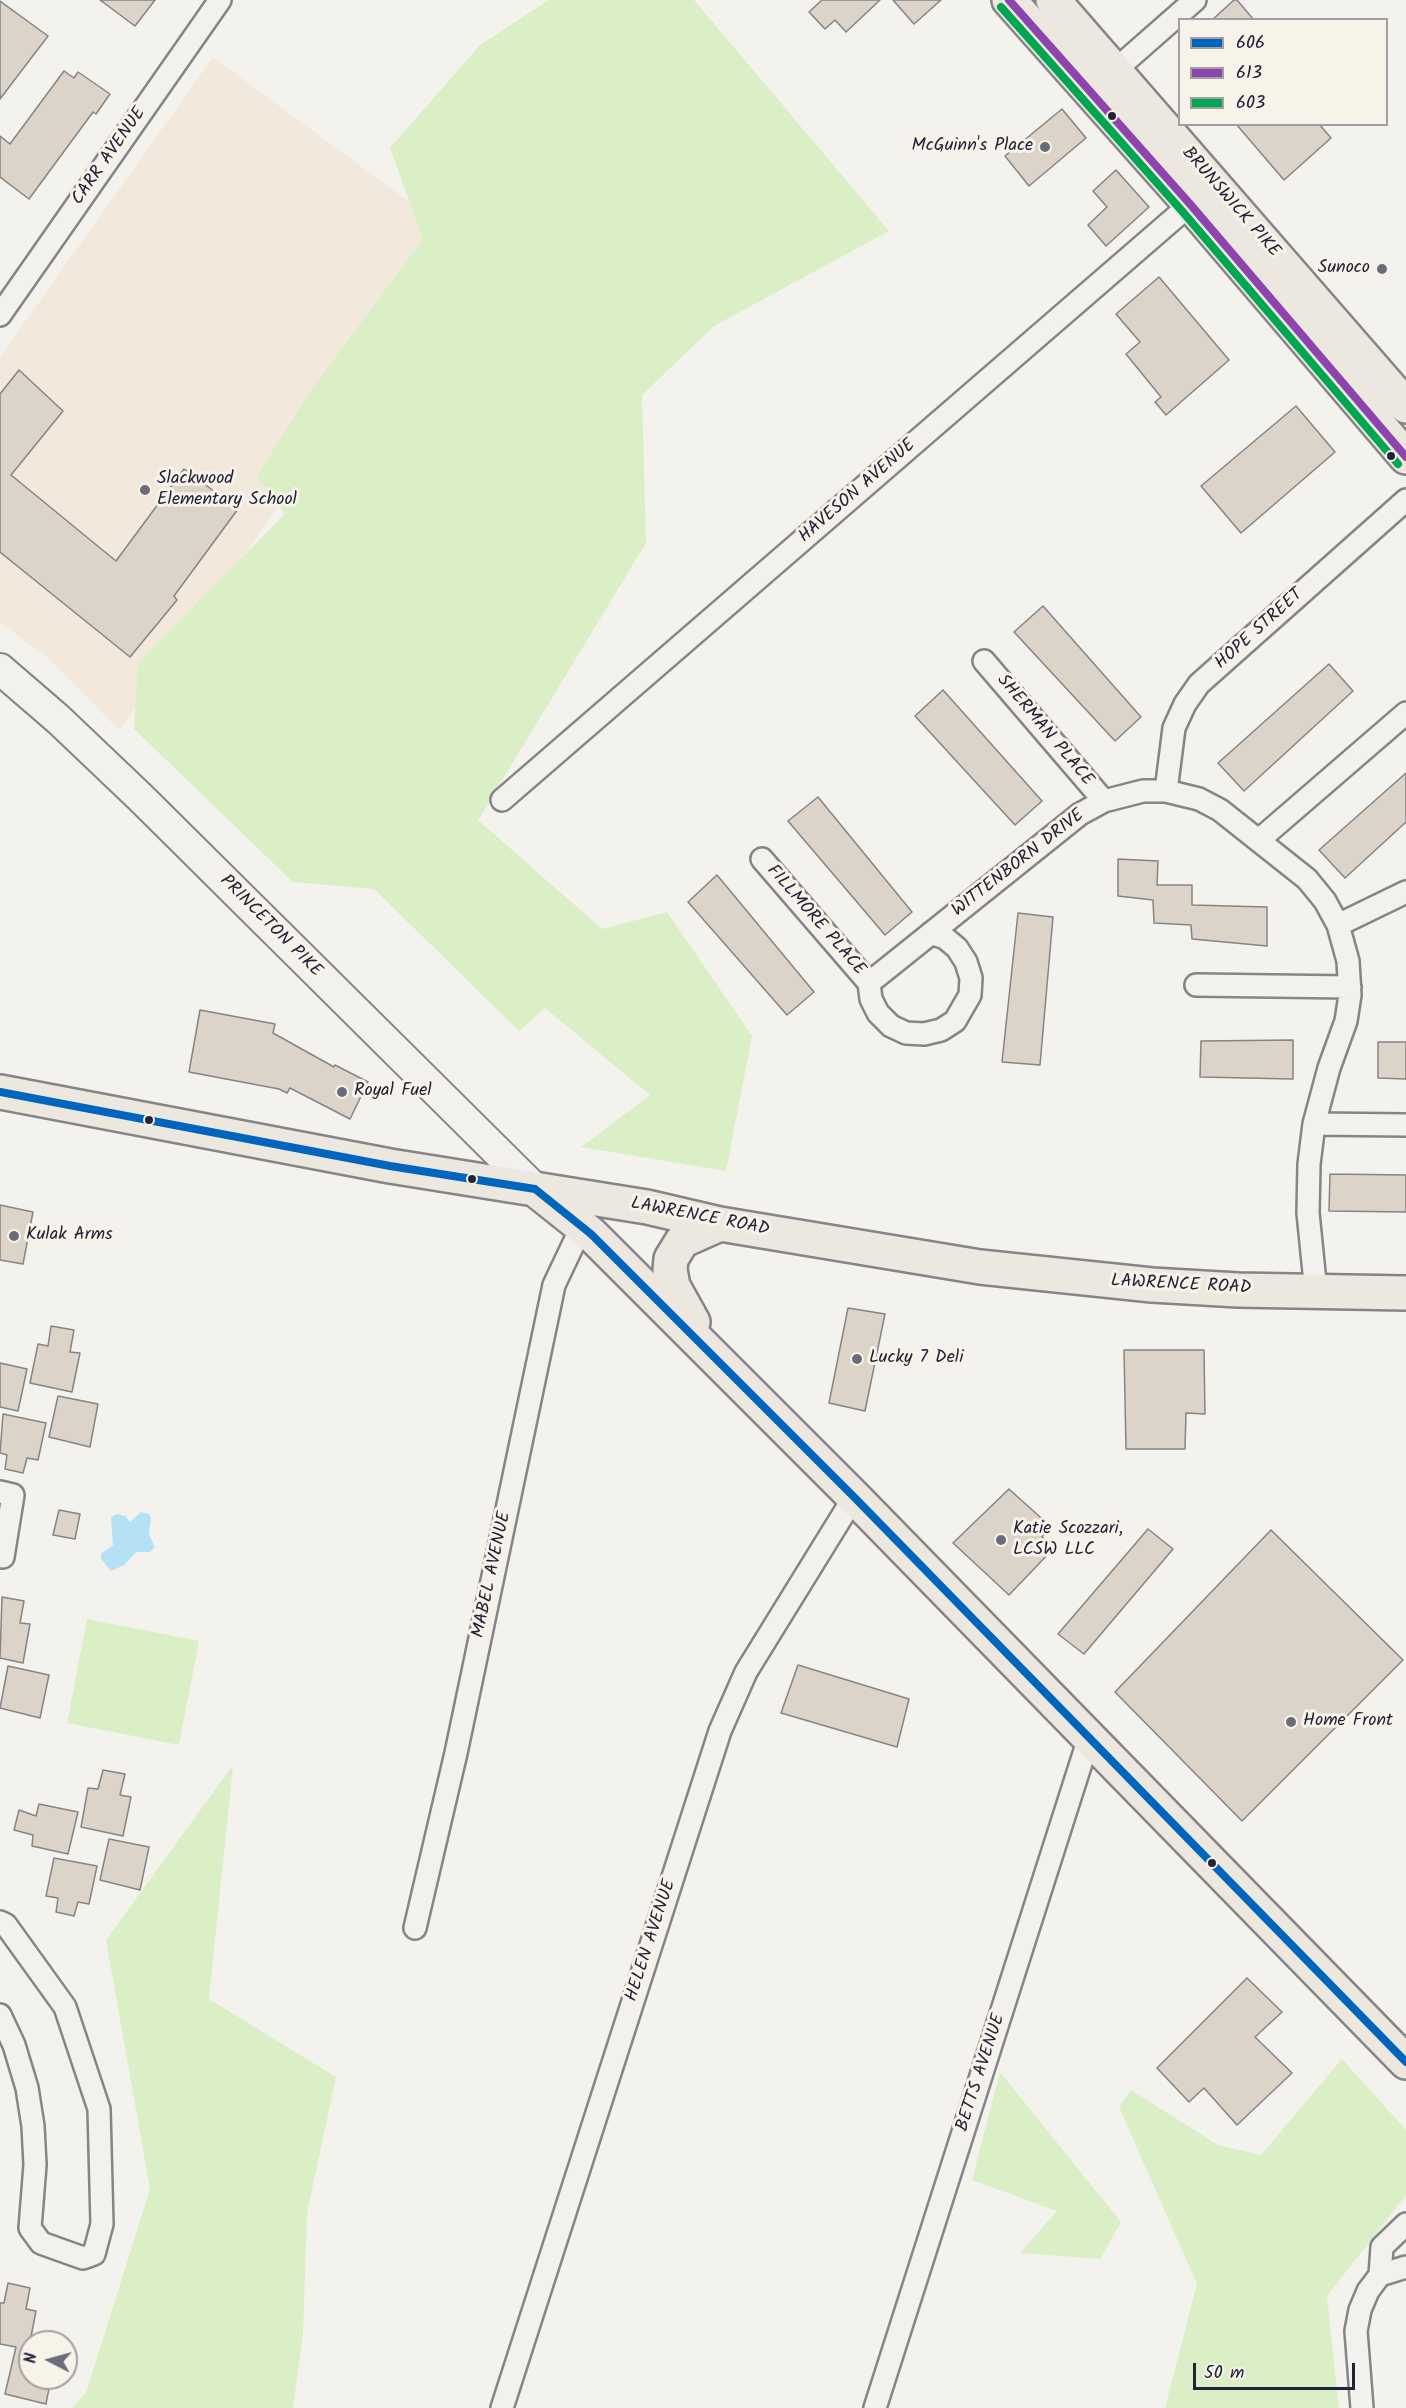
<!DOCTYPE html>
<html>
<head>
<meta charset="utf-8">
<style>
  body { margin:0 }
  #map { position:relative; width:1406px; height:2408px; overflow:hidden; background:#f4f2ec; font-family:Kalam,sans-serif }
  canvas { display:block }
  .legend { position:absolute; left:1178px; top:18px; width:210px; height:108px; box-sizing:border-box; background:#f7f3e8; border:2px solid #a29fa3; margin:0; padding:8px 10px; list-style:none; font-size:18px; color:#22223b }
  .legend li { display:flex; align-items:center; gap:12px; height:30px }
  .legend b { width:30px; border:2px solid #a29fa3 }
  .north { position:absolute; left:18px; top:2330px; width:60px; height:60px; box-sizing:border-box; background:#f7f3e8; border:2px solid #a29fa3; border-radius:50%; rotate:276deg; font-size:16px; font-weight:700; line-height:24px; text-align:center; color:#22223b }
  .north::after { content:''; display:block; margin:auto; width:21px; height:27px; background:#6c6b79; clip-path:polygon(50% 0,100% 100%,50% 72%,0 100%) }
  .scale { position:absolute; left:1193px; top:2363px; width:162px; height:27px; box-sizing:border-box; border:3px solid #22223b; border-top:0; padding-left:8px; font-size:18px; line-height:21px; white-space:nowrap; color:#22223b; -webkit-text-stroke:4px #f7f3e8; paint-order:stroke }
</style>
</head>
<body>
<div id="map">
<canvas width="1406" height="2408"></canvas>
<ul class="legend">
<li><b style="height:8px;background:#0065bd"></b>606</li>
<li><b style="height:8px;background:#8e44ad"></b>613</li>
<li><b style="height:8px;background:#00a651"></b>603</li>
</ul>
<div class="north">N</div>
<div class="scale">50 m</div>
</div>
<script>
const c = document.querySelector('canvas').getContext('2d');
c.lineJoin = 'round';
function fillPath(path, color) { c.fillStyle = color; c.fill(path, 'evenodd'); }
const toPath = rows => new Path2D(rows.map(r => 'M' + r).join(''));
function stroke(path, color, width, dash) { c.strokeStyle = color; c.lineWidth = width; c.lineCap = dash ? 'butt' : 'round'; c.setLineDash(dash || []); c.stroke(path); }
function drawText(font, color, halo, rows, align = 'center') {
  c.font = font + ' Kalam,sans-serif'; c.lineWidth = 6; c.setLineDash([]); c.textBaseline = 'middle'; c.strokeStyle = halo; c.fillStyle = color; for (const [text, x, y, turn = 0] of rows) {
    c.save(); c.translate(x, y); c.rotate((+turn || 0) * Math.PI / 180); c.textAlign = isNaN(turn) ? turn : align; if (halo) c.strokeText(text, 0, 0); c.fillText(text, 0, 0); c.restore();
  }
}
fillPath(toPath([
  [213,57,466,244,119,730,49,659,0,622,0,357]
]), '#f2e9dc');
fillPath(toPath([
  [549,0,694,0,889,231,714,326,642,395,646,543,478,820,602,929,667,912,752,1036,726,1171,581,1147,650,1095,545,1008,519,1031,374,889,293,882,134,729,138,663,285,514,257,476,309,393,423,239,390,148,480,45],
  [87,1619,199,1641,179,1745,67,1723],
  [233,1765,209,1999,336,2077,307,2213,303,2334,293,2408,72,2408,86,2393,150,2189,106,1940],
  [1342,2059,1406,2130,1406,2195,1327,2296,1339,2408,1165,2408,1197,2284,1119,2107,1131,2090,1218,2145,1261,2155],
  [1000,2072,1121,2222,1100,2259,1020,2253,1057,2211,972,2180]
]), '#daefc6');
fillPath(toPath([
  [141,1512,149,1514,151,1518,149,1535,155,1547,150,1552,136,1552,124,1565,111,1571,101,1559,101,1554,113,1545,111,1517,117,1514,125,1516,130,1522]
]), '#b4e1f6');
const building = toPath([
  [100,0,155,0,135,26,100,0],
  [822,0,880,0,846,32,835,20,825,29,809,12,822,0],
  [893,0,941,0,914,24,893,0],
  [1234,0,1237,0,1254,20,1212,20,1234,0],
  [0,1,48,36,0,99,0,1],
  [64,71,74,78,78,72,110,94,96,114,93,112,29,199,0,177,0,136,10,144,64,71],
  [1062,109,1086,138,1029,186,1005,156,1062,109],
  [1236,124,1319,124,1331,138,1284,180,1236,124],
  [1116,170,1149,207,1106,246,1088,225,1107,207,1093,191,1116,170],
  [1159,277,1229,360,1166,415,1155,402,1161,397,1126,354,1140,342,1116,314,1159,277],
  [19,370,63,411,11,475,116,561,184,469,238,509,174,596,177,600,130,657,0,552,0,394,19,370],
  [1296,406,1335,452,1241,533,1201,486,1296,406],
  [1043,606,1141,717,1115,741,1014,632,1043,606],
  [1329,664,1353,691,1244,791,1218,763,1329,664],
  [943,690,1042,801,1015,825,915,716,943,690],
  [1406,773,1406,822,1345,878,1319,850,1406,773],
  [818,797,912,912,885,935,788,821,818,797],
  [1118,859,1158,861,1157,885,1192,885,1192,905,1267,907,1267,946,1192,939,1191,925,1154,923,1153,900,1118,896,1118,859],
  [717,875,814,992,787,1015,688,902,717,875],
  [1018,913,1053,917,1040,1065,1002,1062,1018,913],
  [200,1010,275,1024,273,1033,334,1067,335,1065,368,1082,350,1119,290,1088,287,1093,279,1089,189,1072,200,1010],
  [1293,1040,1293,1079,1200,1077,1201,1041,1293,1040],
  [1378,1042,1406,1042,1406,1079,1378,1078,1378,1042],
  [1330,1174,1406,1175,1406,1212,1329,1211,1330,1174],
  [0,1205,33,1212,23,1264,0,1260,0,1205],
  [848,1308,885,1314,865,1411,829,1403,848,1308],
  [51,1326,74,1330,70,1352,80,1353,72,1392,30,1383,38,1344,48,1346,51,1326],
  [1124,1350,1204,1350,1205,1414,1186,1413,1185,1449,1126,1449,1124,1350],
  [0,1363,27,1369,18,1411,0,1407,0,1363],
  [58,1396,98,1404,90,1447,49,1437,58,1396],
  [3,1414,46,1423,38,1460,27,1458,23,1473,5,1469,7,1455,0,1453,3,1414],
  [1009,1489,1050,1526,1042,1537,1054,1548,1009,1595,953,1543,1009,1489],
  [59,1510,80,1514,75,1539,53,1535,59,1510],
  [1148,1529,1173,1549,1084,1654,1058,1634,1148,1529],
  [1271,1530,1403,1660,1242,1821,1115,1692,1271,1530],
  [2,1597,24,1601,20,1623,30,1624,23,1663,0,1658,2,1597],
  [798,1665,909,1699,897,1747,781,1713,798,1665],
  [8,1666,49,1675,40,1718,0,1708,8,1666],
  [103,1770,125,1774,120,1795,131,1797,123,1836,81,1827,88,1788,98,1789,103,1770],
  [39,1804,78,1812,68,1854,32,1846,33,1835,14,1830,19,1810,36,1816,39,1804],
  [109,1839,149,1847,140,1890,100,1880,109,1839],
  [54,1858,97,1866,89,1904,78,1902,74,1916,56,1912,58,1898,46,1896,54,1858],
  [1247,1978,1282,2012,1255,2037,1292,2073,1237,2125,1204,2088,1189,2102,1157,2068,1247,1978],
  [8,2283,30,2288,26,2309,36,2311,30,2342,30,2378,51,2378,46,2404,5,2394,16,2347,0,2344,0,2303,4,2303,8,2283]
]);
fillPath(building, '#dcd3c9');
stroke(building, '#858486', 1.5);
const street = toPath([
  [1105,79,1195,0],
  [0,315,220,0],
  [984,661,1104,801],
  [1166,791,1174,728,1185,704,1199,684,1406,500],
  [502,800,1200,196],
  [1259,840,1406,713],
  [762,859,869,983],
  [1338,925,1406,892],
  [869,983,1080,814,1104,801,1143,791,1166,791,1199,799,1220,810,1307,879,1325,901,1338,925,1348,961,1350,995,1346,1021,1329,1068,1314,1124,1309,1164,1308,1213,1316,1292],
  [869,983,871,999,878,1013,891,1026,906,1033,924,1034,941,1030,955,1021,970,995,971,978,966,962,957,948,945,938,931,933],
  [1196,985,1350,987],
  [1314,1124,1406,1125],
  [0,1492,13,1495,3,1557,0,1556],
  [0,1922,6,1925,65,2007,99,2109,102,2224,94,2254,83,2258,41,2243,30,2228,35,2165,33,2126,27,2088,14,2045,0,2015],
  [415,1928,456,1753,554,1285,582,1226],
  [1380,2275,1406,2267],
  [502,2408,720,1731,746,1672,854,1497],
  [875,2408,1089,1738],
  [1362,2408,1356,2331,1360,2310,1368,2291,1380,2275,1382,2247,1406,2224]
]);
const secondary = toPath([
  [0,669,58,719,140,797,535,1189]
]);
const primary = toPath([
  [1009,0,1190,204,1406,457],
  [1053,0,1406,406],
  [0,1092,390,1166,647,1207,720,1224,980,1267,1152,1285,1238,1290,1406,1293],
  [537,1191,591,1234,854,1497,1406,2062],
  [693,1322,673,1286,670,1270,671,1259,682,1241,720,1224]
]);
stroke(street, '#858486', 26);
stroke(secondary, '#858486', 34);
stroke(primary, '#858486', 38);
stroke(street, '#f2f1ed', 21);
stroke(secondary, '#f2f1ed', 30);
stroke(primary, '#ede8df', 33);
stroke(toPath([
  [0,1092,390,1166,535,1189,591,1234,854,1497,1406,2062]
]), '#0065bd', 8);
stroke(toPath([
  [1009,0,1190,204,1406,457]
]), '#8e44ad', 8);
stroke(toPath([
  [1001,7,1182,211,1398,464]
]), '#00a651', 8);
for (const [x, y, r, color] of [
  [1112,116,5,"#22223b"],
  [1045,147,6,"#6c6b79"],
  [1382,269,6,"#6c6b79"],
  [1391,456,5,"#22223b"],
  [145,490,6,"#6c6b79"],
  [342,1092,6,"#6c6b79"],
  [149,1120,5,"#22223b"],
  [472,1179,5,"#22223b"],
  [14,1236,6,"#6c6b79"],
  [857,1359,6,"#6c6b79"],
  [1001,1540,6,"#6c6b79"],
  [1291,1722,6,"#6c6b79"],
  [1212,1863,5,"#22223b"]
]) { const dot = new Path2D(); dot.arc(x, y, r, 0, 2 * Math.PI); c.fillStyle = color; c.fill(dot); stroke(dot, '#f7f3e8', 2); }
drawText('18px', '#22223b', '#f7f3e8', [
  ["McGuinn's Place",1033,147,"right"],
  ["Sunoco",1370,269,"right"],
  ["Slackwood",157,480],
  ["Elementary School",157,501],
  ["Royal Fuel",354,1092],
  ["Kulak Arms",26,1236],
  ["Lucky 7 Deli",869,1359],
  ["Katie Scozzari,",1013,1530],
  ["LCSW LLC",1013,1551],
  ["Home Front",1303,1722]
], 'left');
drawText('18px', '#22223b', '#f7f3e8', [
  ["CARR AVENUE",110,157,-55],
  ["BRUNSWICK PIKE",1230,203,49],
  ["HAVESON AVENUE",858,492,-41],
  ["HOPE STREET",1260,630,-42],
  ["SHERMAN PLACE",1044,731,50],
  ["WITTENBORN DRIVE",1019,864,-38],
  ["FILLMORE PLACE",815,921,49],
  ["PRINCETON PIKE",270,927,45],
  ["LAWRENCE ROAD",700,1218,11],
  ["LAWRENCE ROAD",1181,1286,3],
  ["MABEL AVENUE",493,1575,-78],
  ["HELEN AVENUE",652,1941,-72],
  ["BETTS AVENUE",982,2073,-72]
]);
</script>
</body>
</html>
